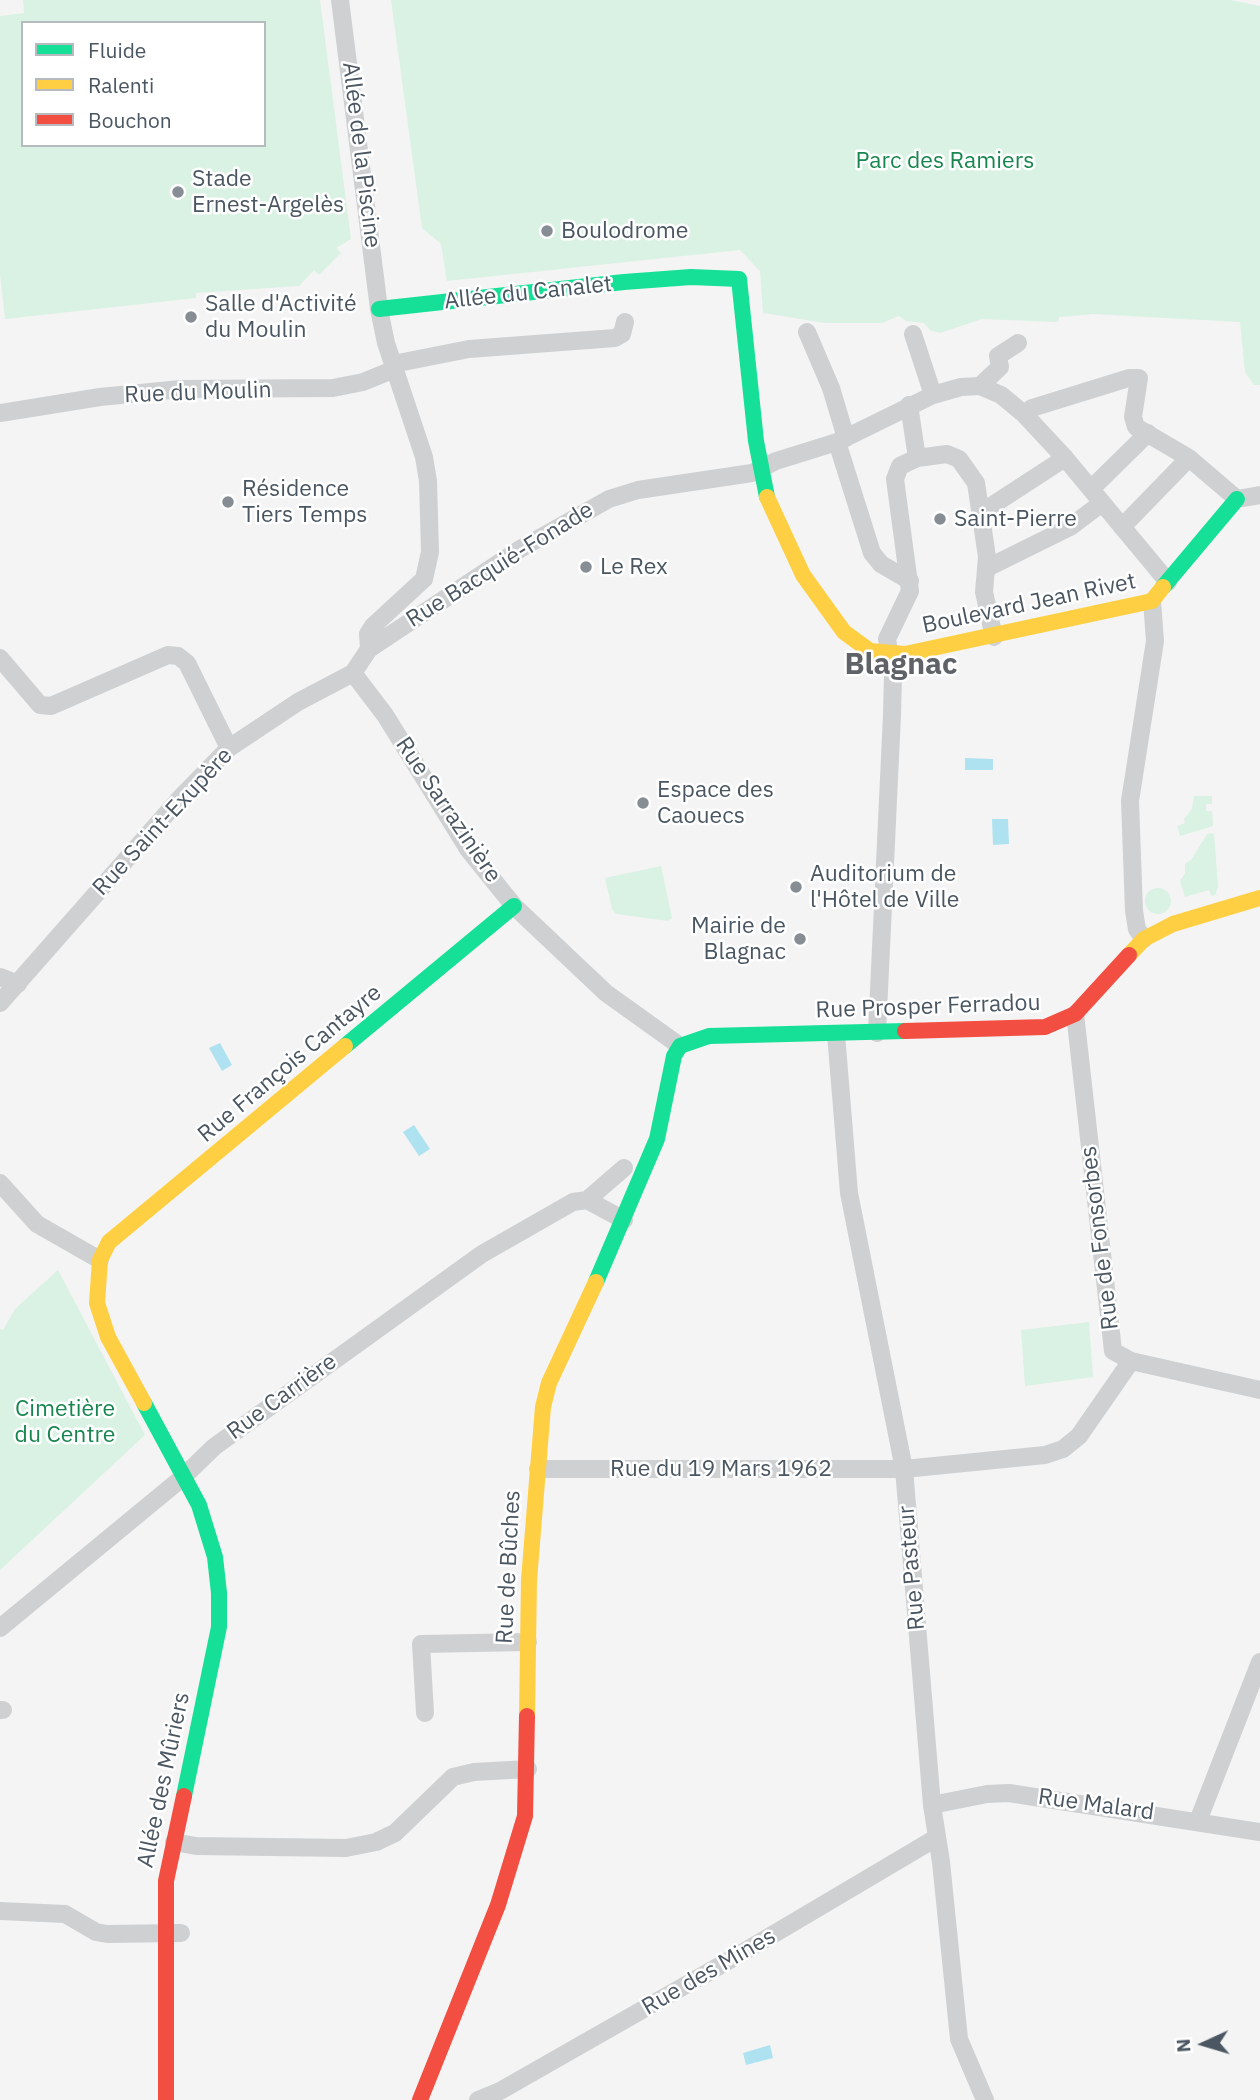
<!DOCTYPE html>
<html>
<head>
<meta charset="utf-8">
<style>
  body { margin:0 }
  #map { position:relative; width:1260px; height:2100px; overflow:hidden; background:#f4f4f4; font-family:"IBM Plex Sans",sans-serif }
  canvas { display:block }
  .legend { position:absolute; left:21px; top:21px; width:245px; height:126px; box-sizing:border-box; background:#fff; border:2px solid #b7bbc0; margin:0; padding:9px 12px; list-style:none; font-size:21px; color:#4a5661 }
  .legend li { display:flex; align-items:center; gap:14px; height:35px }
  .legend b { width:35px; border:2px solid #b7bbc0 }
  .north { position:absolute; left:1169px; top:2009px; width:70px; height:70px; -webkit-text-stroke:5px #fff; paint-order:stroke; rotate:266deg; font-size:19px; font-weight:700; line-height:28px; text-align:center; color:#4a5661 }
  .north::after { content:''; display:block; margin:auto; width:24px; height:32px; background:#4a5661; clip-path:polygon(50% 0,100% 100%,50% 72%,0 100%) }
</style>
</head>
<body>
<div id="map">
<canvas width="1260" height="2100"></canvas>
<ul class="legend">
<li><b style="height:9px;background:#16e098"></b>Fluide</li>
<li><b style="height:9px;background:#ffcf43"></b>Ralenti</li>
<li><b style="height:9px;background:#f24e42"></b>Bouchon</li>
</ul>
<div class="north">N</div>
</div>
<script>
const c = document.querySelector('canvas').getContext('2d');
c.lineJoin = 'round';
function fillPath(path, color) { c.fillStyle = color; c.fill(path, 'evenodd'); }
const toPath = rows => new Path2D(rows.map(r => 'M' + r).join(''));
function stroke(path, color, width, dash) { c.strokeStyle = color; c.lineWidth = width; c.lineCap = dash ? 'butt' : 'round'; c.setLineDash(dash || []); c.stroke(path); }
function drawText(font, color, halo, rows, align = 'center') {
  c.font = font + ' "IBM Plex Sans",sans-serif'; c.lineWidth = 5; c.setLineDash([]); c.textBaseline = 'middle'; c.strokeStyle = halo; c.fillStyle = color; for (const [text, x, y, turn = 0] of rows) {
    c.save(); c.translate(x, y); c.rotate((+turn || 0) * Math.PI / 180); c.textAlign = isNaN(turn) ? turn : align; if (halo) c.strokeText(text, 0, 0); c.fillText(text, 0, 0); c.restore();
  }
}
fillPath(toPath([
  [23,0,320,0,351,239,336,248,341,253,319,275,314,270,299,286,196,293,196,298,5,319,0,275,0,16,24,13],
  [23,23,264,23,264,145,23,145],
  [391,0,1230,0,1260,6,1260,385,1254,385,1245,372,1240,322,1093,314,1059,317,1058,322,982,319,940,333,930,330,924,323,906,321,899,316,882,323,825,323,763,313,760,271,740,250,447,281,441,244,422,228],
  [1194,796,1212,796,1212,804,1206,804,1206,811,1212,811,1213,826,1180,836,1177,826,1185,823,1184,819,1192,809],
  [1214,833,1218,887,1215,895,1211,896,1209,890,1185,897,1180,881,1185,873,1185,864,1191,860,1207,834],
  [661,866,672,918,668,921,616,914,612,909,605,878],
  '1145 901a13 13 0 1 1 26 0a13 13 0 1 1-26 0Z',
  [58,1270,145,1435,0,1570,0,1329,3,1330,15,1309],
  [1089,1322,1093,1377,1025,1386,1021,1330]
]), '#d9f2e3');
fillPath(toPath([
  [965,758,993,759,993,770,965,770],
  [992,819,1008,819,1009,844,993,845],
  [220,1043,232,1065,222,1071,209,1048],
  [414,1125,430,1149,419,1156,403,1132],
  [770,2045,773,2058,746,2065,743,2053]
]), '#aee2f0');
stroke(toPath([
  [340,0,379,309,386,343,424,457,428,481,430,552,424,579,373,626,368,634,369,649,353,673],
  [807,332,831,388,846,438],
  [913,334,933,395],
  [393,364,469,349,615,338,622,334,625,322],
  [980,386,1000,367,998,356,1018,343],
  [909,405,917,458],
  [0,413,100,397,181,389,333,388,363,382,395,369],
  [1024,414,1032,408,1129,378,1139,378,1133,417,1136,427,1189,458,1237,499,1260,495],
  [837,442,872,553,881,564,910,581],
  [1091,489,1148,433],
  [982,512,1065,458],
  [1122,527,1189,458],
  [987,568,1070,527,1102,503],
  [369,649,520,549,609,499,638,490,752,473,776,461,837,442,933,395,961,387,980,386,1001,395,1024,414,1065,458,1168,582],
  [0,658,40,705,51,706,168,655,178,656,187,663,229,748],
  [353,673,385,715,468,849,514,906,606,993,680,1046],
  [1144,939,1137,929,1134,911,1130,801,1155,641,1152,601],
  [0,977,18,984],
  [0,1003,183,795,229,748,298,702,353,673],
  [1075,1014,1113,1351,1131,1361,1260,1390],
  [877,1033,892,715,893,676,887,639,910,591,895,479,900,466,917,458,947,454,959,459,976,483,987,557,984,592,994,637],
  [836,1034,849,1193,904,1469,932,1805,941,1862,959,2039,985,2100],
  [0,1183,37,1224,100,1260],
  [587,1200,624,1168],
  [538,1469,904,1469,1045,1455,1063,1449,1079,1436,1131,1361],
  [0,1628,182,1478,214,1447,482,1254,573,1202,587,1200,624,1220],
  [0,1710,3,1710],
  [425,1713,421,1644,528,1642],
  [932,1805,987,1794,1009,1793,1260,1832],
  [1198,1821,1260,1662],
  [174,1842,196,1846,346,1848,376,1842,395,1833,453,1777,474,1772,528,1769],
  [0,1911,65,1914,96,1932,107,1934,181,1933],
  [478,2100,500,2091,735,1957,936,1838]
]), '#ced0d2', 18);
stroke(toPath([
  [379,309,624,282,691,277,739,279,756,441,767,497],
  [1163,587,1237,499],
  [345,1046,514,906],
  [596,1282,657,1139,674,1056,680,1046,709,1036,905,1031],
  [144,1403,199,1505,215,1557,219,1593,219,1627,184,1796]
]), '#16e098', 16);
stroke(toPath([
  [767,497,803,575,844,632,870,651,905,654,1152,601,1163,587],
  [1129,955,1144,939,1173,924,1260,898],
  [144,1403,108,1337,97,1303,100,1260,109,1242,345,1046],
  [527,1716,529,1580,543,1407,549,1383,596,1282]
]), '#ffcf43', 16);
stroke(toPath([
  [905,1031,1045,1027,1075,1014,1129,955],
  [166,2100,166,1881,184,1796],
  [420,2100,498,1905,525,1816,527,1716]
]), '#f24e42', 16);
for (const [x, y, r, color] of [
  [178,192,7,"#868d94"],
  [547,231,7,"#868d94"],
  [191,317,7,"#868d94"],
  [228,502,7,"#868d94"],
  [940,519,7,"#868d94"],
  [586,567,7,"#868d94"],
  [643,803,7,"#868d94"],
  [796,887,7,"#868d94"],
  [800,939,7,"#868d94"]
]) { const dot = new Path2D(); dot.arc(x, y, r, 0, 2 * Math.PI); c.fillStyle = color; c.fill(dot); stroke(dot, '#fff', 2.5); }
drawText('23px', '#4a5661', '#fff', [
  ["Allée de la Piscine",361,155,83],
  ["Allée du Canalet",528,293,-6],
  ["Rue du Moulin",198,393,-2],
  ["Rue Bacquié-Fonade",500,565,-32],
  ["Boulevard Jean Rivet",1029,604,-12],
  ["Rue Sarrazinière",448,810,56],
  ["Rue Saint-Exupère",163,822,-47],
  ["Rue Prosper Ferradou",928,1007,-2],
  ["Rue François Cantayre",290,1064,-40],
  ["Rue de Fonsorbes",1100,1238,-97],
  ["Rue Carrière",282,1397,-36],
  ["Rue du 19 Mars 1962",721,1469],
  ["Rue de Bûches",509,1567,-87],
  ["Rue Pasteur",912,1568,-95],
  ["Allée des Mûriers",164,1780,-78],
  ["Rue Malard",1096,1805,8],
  ["Rue des Mines",709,1972,-30]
]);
drawText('23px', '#17864f', '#fff', [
  ["Parc des Ramiers",945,161],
  ["Cimetière",65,1409],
  ["du Centre",65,1435]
]);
drawText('23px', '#4a5661', '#fff', [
  ["Stade",192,179],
  ["Ernest-Argelès",192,205],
  ["Boulodrome",561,231],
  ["Salle d'Activité",205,304],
  ["du Moulin",205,330],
  ["Résidence",242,489],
  ["Tiers Temps",242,515],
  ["Saint-Pierre",954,519],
  ["Le Rex",600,567],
  ["Espace des",657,790],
  ["Caouecs",657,816],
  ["Auditorium de",810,874],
  ["l'Hôtel de Ville",810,900],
  ["Mairie de",786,926,"right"],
  ["Blagnac",786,952,"right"]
], 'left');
drawText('bold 30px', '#5f6368', '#fff', [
  ["Blagnac",901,665]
]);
</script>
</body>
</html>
